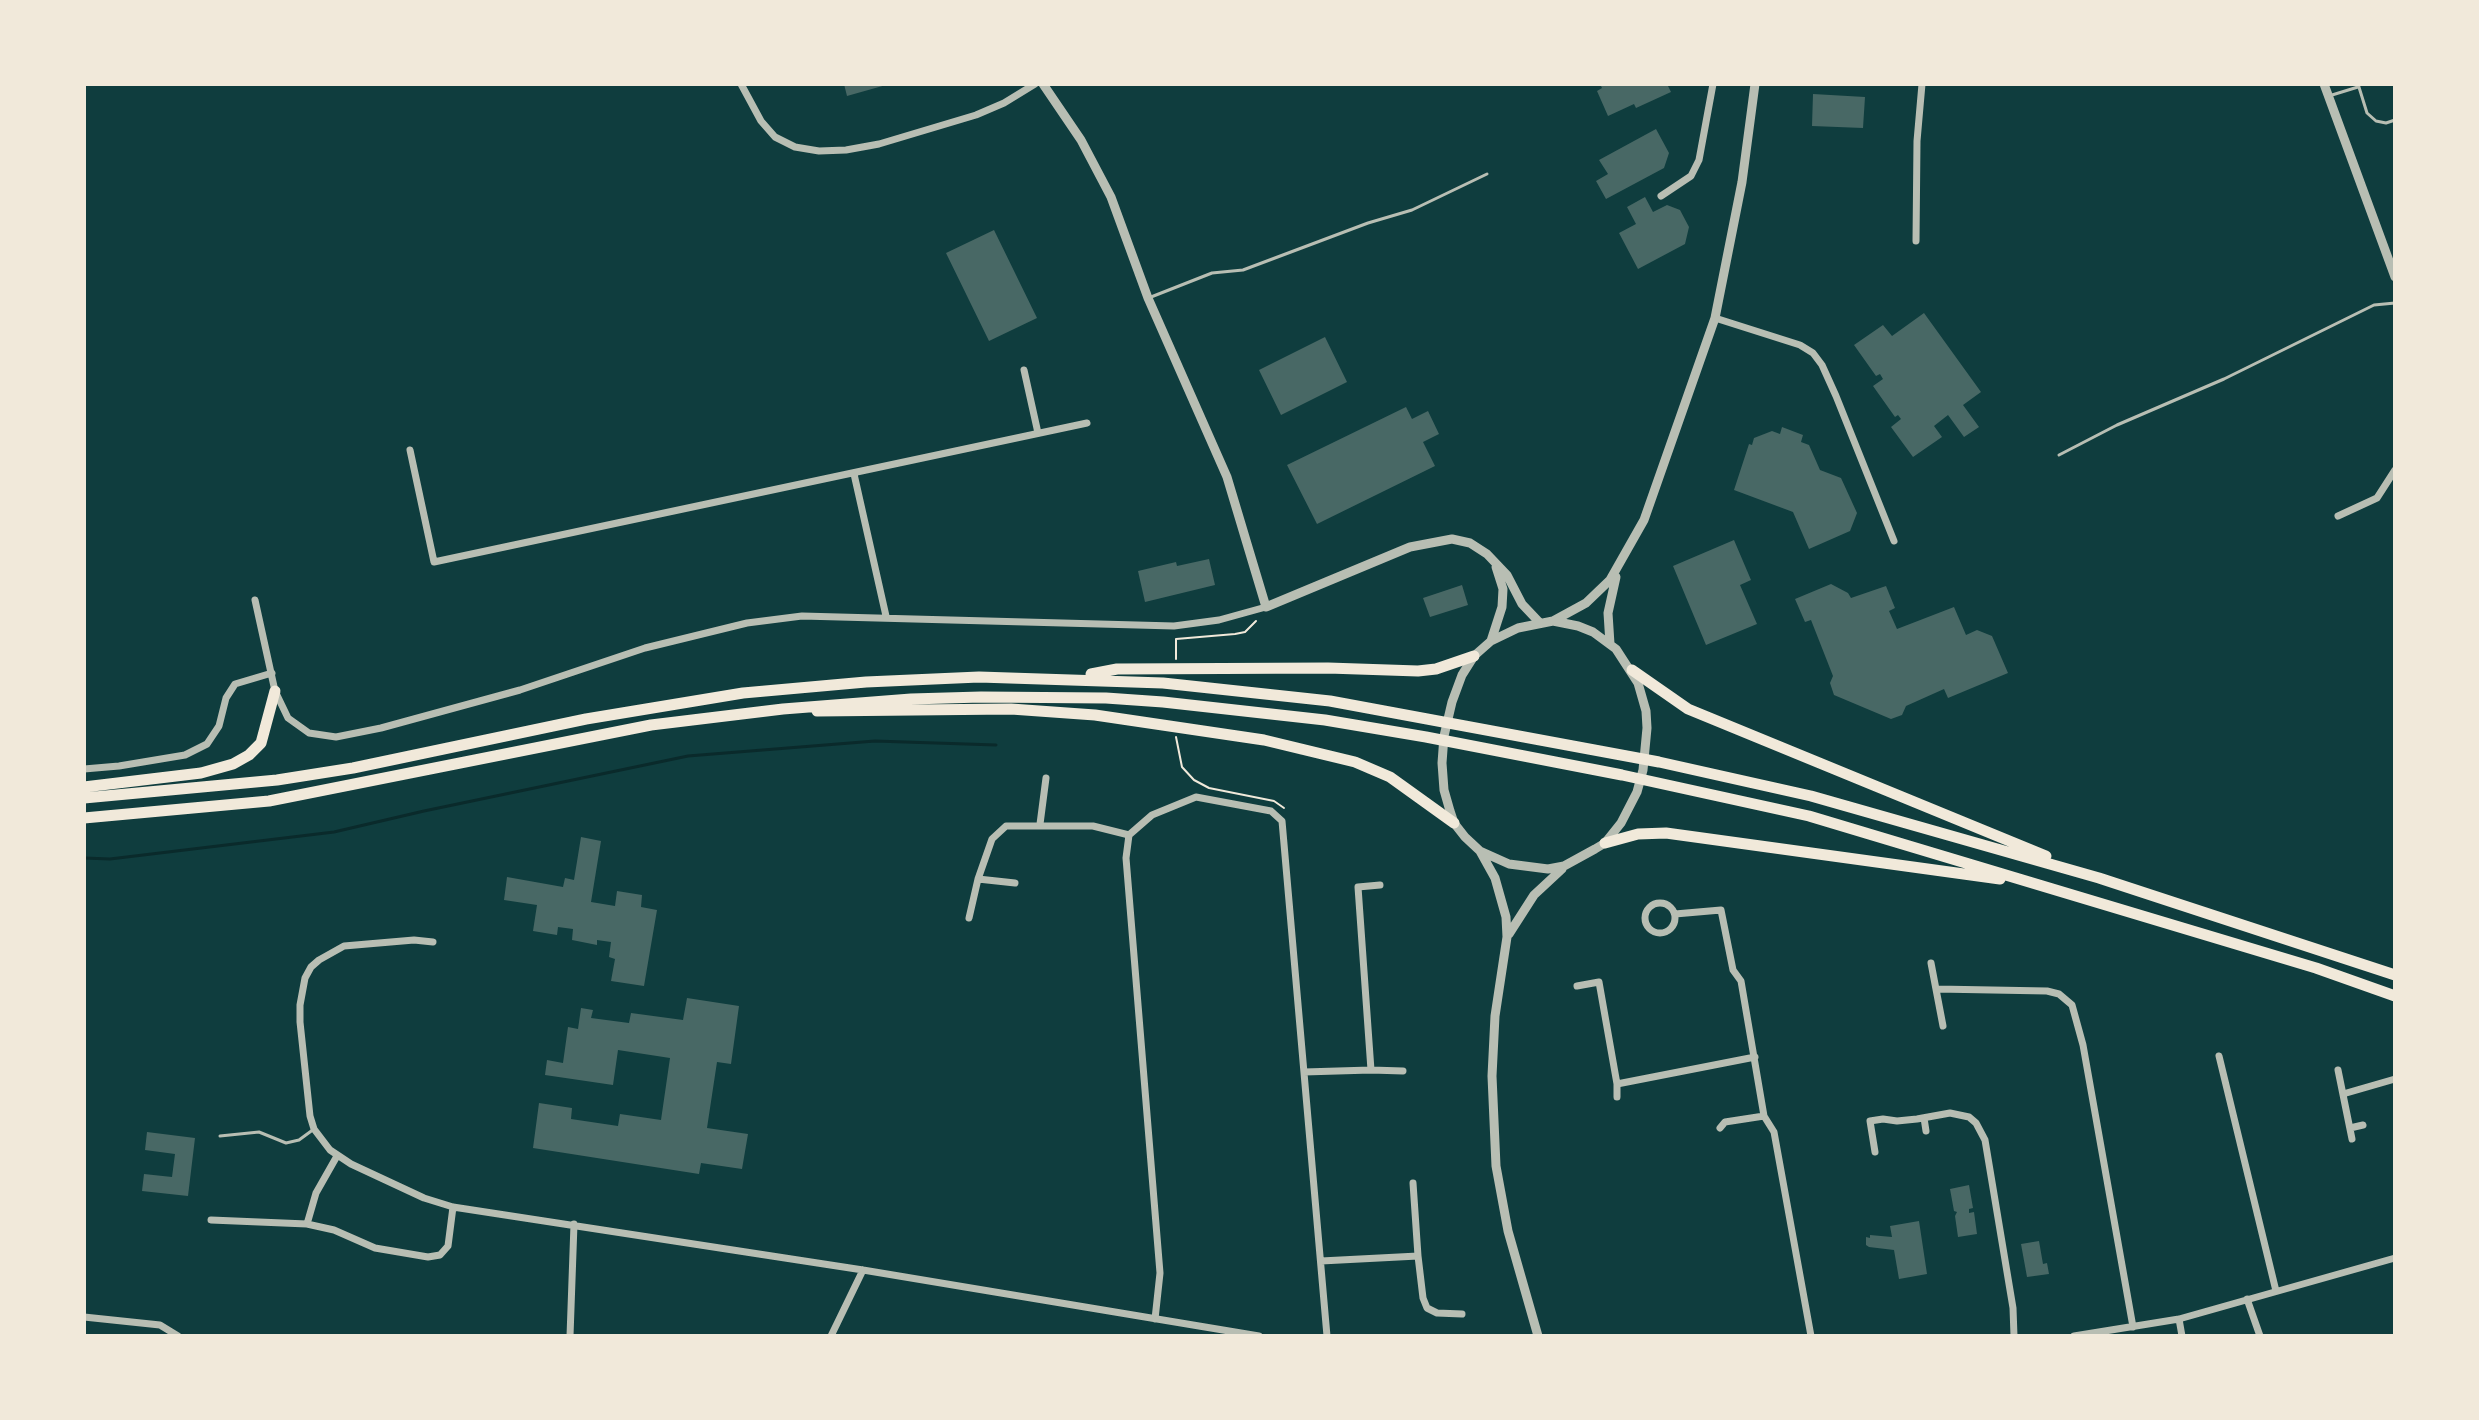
<!DOCTYPE html>
<html>
<head>
<meta charset="utf-8">
<style>
  body { margin:0 }
  #map { position:relative; width:2479px; height:1420px; overflow:hidden; background:#0f3d3e; font-family:"PT Sans",sans-serif }
  canvas { display:block }
  .frame { position:absolute; inset:0; border:86px solid #f1e9da; pointer-events:none }
</style>
</head>
<body>
<div id="map">
<canvas width="2479" height="1420"></canvas>
<div class="frame"></div>
</div>
<script>
const c = document.querySelector('canvas').getContext('2d');
c.lineJoin = 'round';
const toPath = rows => new Path2D(rows.map(r => 'M' + r).join(''));
function stroke(path, color, width, dash) { c.strokeStyle = color; c.lineWidth = width; c.lineCap = dash ? 'butt' : 'round'; c.setLineDash(dash || []); c.stroke(path); }
function fillPath(path, color) { c.fillStyle = color; c.fill(path, 'evenodd'); }
stroke(toPath([
  [84,858,110,859,334,832,424,811,688,756,875,741,996,745]
]), '#0a2a2b', 3);
fillPath(toPath([
  [844,84,886,84,886,85,847,96],
  [1600,84,1667,84,1671,92,1636,108,1634,104,1608,116,1597,91,1602,88],
  [1813,94,1865,97,1863,128,1812,126],
  [1656,129,1669,153,1664,168,1606,199,1596,181,1608,174,1599,160],
  [1645,197,1653,212,1667,205,1680,210,1689,227,1685,244,1638,269,1619,233,1636,224,1627,207],
  [994,230,1037,318,989,341,946,253],
  [1924,313,1981,392,1963,405,1979,427,1964,437,1948,415,1934,426,1942,437,1913,457,1891,427,1901,419,1898,415,1895,417,1873,386,1883,379,1880,374,1876,376,1854,345,1883,325,1892,336],
  [1325,337,1347,382,1281,415,1259,370],
  [1406,407,1412,419,1428,411,1439,434,1423,442,1435,466,1317,524,1287,465],
  [1782,427,1803,435,1801,442,1809,445,1820,470,1841,478,1857,513,1850,531,1809,549,1793,512,1734,490,1749,444,1752,445,1754,438,1772,431,1780,434],
  [1734,540,1751,580,1740,585,1757,624,1706,645,1673,566],
  [1209,559,1215,585,1145,602,1138,571,1176,562,1177,566],
  [1831,584,1848,593,1851,598,1886,586,1895,608,1889,611,1897,629,1954,607,1966,635,1977,630,1992,636,2008,673,1948,698,1944,689,1906,706,1902,715,1891,719,1834,695,1830,683,1833,676,1811,620,1805,622,1795,599],
  [1462,585,1468,605,1430,617,1423,598],
  [581,837,601,841,591,902,615,906,617,891,642,895,641,907,657,910,644,986,611,981,615,959,609,957,611,942,597,940,597,945,572,940,573,929,558,927,557,935,533,931,537,905,504,900,507,877,563,887,565,878,574,880],
  [687,998,739,1006,731,1064,717,1062,707,1128,748,1134,742,1169,701,1163,699,1174,533,1148,539,1103,572,1108,571,1119,618,1126,620,1114,661,1120,670,1058,618,1050,613,1085,545,1075,547,1060,563,1063,568,1027,578,1029,581,1008,593,1010,591,1018,629,1023,631,1013,683,1020],
  [147,1132,195,1138,188,1196,142,1191,144,1174,172,1177,175,1154,145,1150],
  [1969,1185,1973,1208,1969,1209,1969,1213,1974,1212,1977,1234,1958,1237,1955,1216,1957,1212,1954,1211,1950,1189],
  [1919,1221,1927,1274,1899,1279,1894,1250,1869,1247,1866,1245,1866,1237,1870,1238,1870,1235,1892,1237,1890,1226],
  [2039,1241,2043,1264,2047,1263,2049,1274,2027,1277,2021,1244]
]), '#486865');
stroke(toPath([
  [1176,659,1176,639,1235,634,1245,632,1256,621],
  [1176,737,1182,767,1194,780,1209,788,1274,801,1284,808]
]), '#f1e9da', 2);
stroke(toPath([
  [2358,84,2367,113,2376,121,2386,123,2395,120],
  [2332,95,2358,87],
  [1151,297,1212,273,1243,270,1368,223,1412,210,1487,174],
  [2059,455,2117,425,2224,379,2374,305,2395,303],
  [220,1136,259,1132,286,1143,299,1140,314,1129]
]), '#b8beb3', 3);
stroke(toPath([
  [741,84,761,121,775,137,795,147,819,151,846,150,879,144,976,115,1004,103,1035,84],
  [1661,196,1691,176,1699,160,1713,84],
  [1916,241,1917,141,1922,84],
  [1715,318,1800,345,1813,353,1822,365,1836,396,1894,541],
  [1024,370,1038,433],
  [410,450,434,562,1087,423],
  [854,474,886,616],
  [2338,516,2377,498,2395,470],
  [255,600,275,691,288,718,309,733,336,737,381,728,520,690,645,648,747,623,802,616,1174,626,1219,620,1266,607],
  [84,769,119,766,185,755,207,744,219,726,226,698,235,684,272,673],
  [1040,824,1046,778],
  [1129,835,1152,815,1196,797,1271,811,1282,821,1327,1336],
  [1129,835,1126,858,1160,1273,1155,1319],
  [978,879,1015,883],
  '1645 918a15 15 0 1 1 30 0a15 15 0 1 1-30 0Z',
  [1675,914,1721,910,1733,970,1741,981,1764,1116,1774,1132,1811,1336],
  [969,918,978,879,992,839,1006,826,1093,826,1129,835],
  [433,942,414,940,344,946,319,960,311,967,305,978,300,1005,300,1022,310,1116,314,1129,330,1150,351,1164,424,1198,453,1207,863,1270,1259,1336],
  [1931,963,1943,1026],
  [1577,986,1599,982,1617,1084,1755,1057],
  [1937,989,2047,991,2059,994,2072,1005,2083,1045,2133,1327],
  [2219,1056,2276,1291],
  [1371,1070,1403,1071],
  [2338,1070,2352,1139],
  [1304,1072,1371,1070,1358,887,1380,885],
  [1617,1084,1617,1097],
  [2343,1094,2395,1079],
  [1924,1118,1926,1131],
  [1720,1128,1725,1122,1764,1116],
  [2350,1128,2363,1125],
  [1875,1152,1870,1121,1883,1119,1897,1121,1917,1119,1950,1113,1969,1117,1976,1123,1985,1140,2013,1308,2014,1336],
  [1413,1183,1418,1256],
  [211,1220,307,1224,334,1230,375,1248,428,1257,440,1255,448,1246,453,1207],
  [307,1224,316,1193,337,1156],
  [1321,1261,1418,1256,1423,1298,1427,1308,1437,1313,1462,1314],
  [2247,1299,2260,1336],
  [84,1317,160,1325,178,1336],
  [2179,1319,2182,1336],
  [570,1336,574,1224],
  [831,1336,863,1270],
  [2074,1336,2179,1319,2395,1258]
]), '#b8beb3', 7);
stroke(toPath([
  [1043,84,1081,140,1111,197,1148,298,1227,477,1266,607,1410,547,1452,539,1470,543,1487,554,1507,575,1522,604,1540,623],
  [2324,84,2395,277],
  [1553,621,1578,626,1593,632,1616,649,1638,683,1646,711,1647,728,1643,770,1637,792,1621,823,1605,843,1595,849,1564,866,1548,869,1509,864,1480,851,1465,837,1454,823,1450,811,1444,790,1442,763,1444,736,1452,702,1462,675,1474,656,1491,641,1518,628,1553,621],
  [1553,621,1586,603,1610,580,1644,520,1715,318,1742,182,1755,84],
  [1491,641,1502,607,1503,589,1496,567],
  [1610,644,1608,613,1616,577],
  [1480,851,1495,878,1506,917,1507,937,1495,1016,1492,1076,1496,1166,1508,1231,1538,1336],
  [1509,934,1534,895,1562,869]
]), '#b8beb3', 9);
stroke(toPath([
  [1632,670,1688,709,2046,856],
  [1091,674,1117,669,1328,668,1418,671,1436,669,1474,656],
  [817,711,1011,709,1095,715,1264,740,1355,762,1390,777,1454,823],
  [84,787,201,773,233,764,249,755,261,743,275,691],
  [84,798,277,780,353,768,586,719,743,693,866,682,979,677,1163,683,1330,701,1659,762,1811,796,2099,878,2395,975],
  [84,818,269,801,651,725,783,709,911,699,981,697,1106,698,1163,702,1325,720,1426,737,1622,775,1809,816,2316,968,2395,996],
  [1605,843,1638,834,1666,833,2000,879]
]), '#f1e9da', 11);
</script>
</body>
</html>
